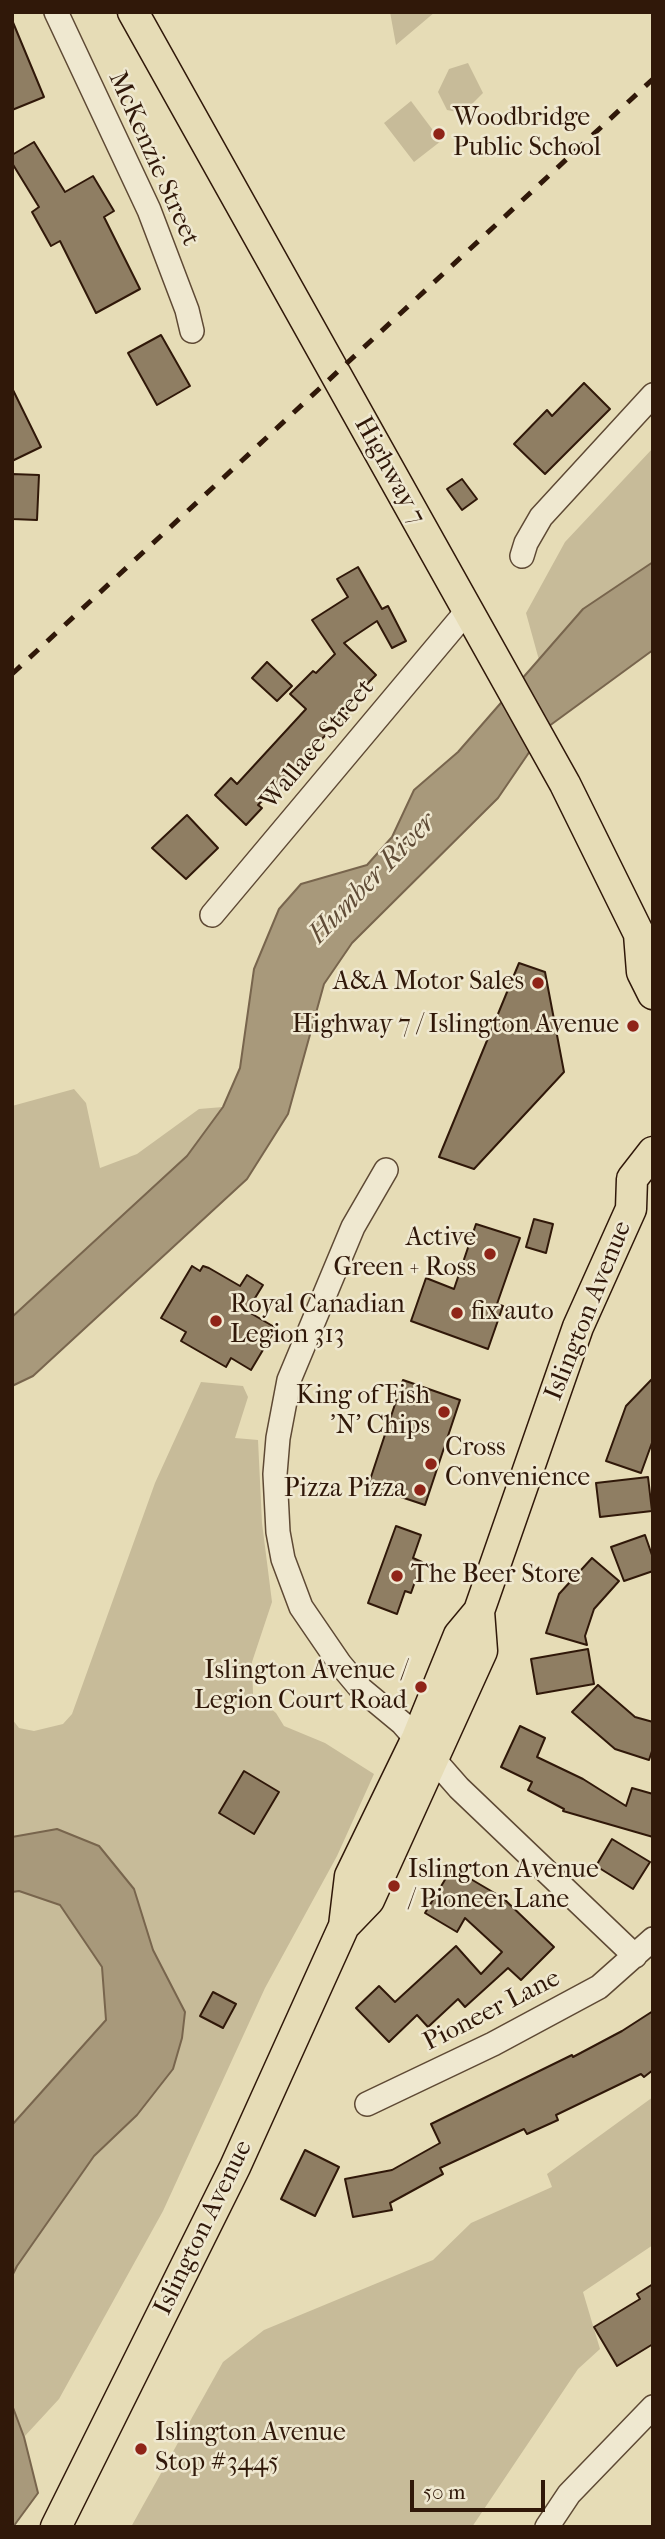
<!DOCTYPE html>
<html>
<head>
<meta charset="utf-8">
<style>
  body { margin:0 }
  #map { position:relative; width:665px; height:2539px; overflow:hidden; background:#e6dcb6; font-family:"IM FELL French Canon",serif }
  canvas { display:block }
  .frame { position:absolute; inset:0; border:14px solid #301809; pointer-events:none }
  .scale { position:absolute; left:410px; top:2480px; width:135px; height:32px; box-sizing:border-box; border:4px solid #301809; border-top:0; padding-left:9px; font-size:21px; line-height:24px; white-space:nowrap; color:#301809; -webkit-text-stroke:5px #efe8d0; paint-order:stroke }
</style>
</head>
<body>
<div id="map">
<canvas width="665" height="2539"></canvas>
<div class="frame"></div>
<div class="scale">50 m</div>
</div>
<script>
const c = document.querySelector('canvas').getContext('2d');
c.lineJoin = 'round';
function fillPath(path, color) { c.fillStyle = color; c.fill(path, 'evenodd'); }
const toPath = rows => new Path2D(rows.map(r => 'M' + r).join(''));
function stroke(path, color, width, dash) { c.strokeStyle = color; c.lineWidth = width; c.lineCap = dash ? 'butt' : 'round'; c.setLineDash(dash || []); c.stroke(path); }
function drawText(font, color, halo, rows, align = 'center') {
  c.font = font + ' "IM FELL French Canon",serif'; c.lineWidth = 5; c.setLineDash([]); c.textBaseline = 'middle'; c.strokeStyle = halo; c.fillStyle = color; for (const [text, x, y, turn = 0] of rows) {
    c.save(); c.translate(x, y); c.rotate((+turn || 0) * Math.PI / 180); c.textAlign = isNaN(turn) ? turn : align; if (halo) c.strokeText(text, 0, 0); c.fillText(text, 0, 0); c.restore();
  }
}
fillPath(toPath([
  [390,12,435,12,396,45],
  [468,63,483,93,463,113,447,110,438,92,449,69],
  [411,101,441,141,414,162,384,123],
  [653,448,653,562,583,609,539,660,526,613,565,542],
  [74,1089,86,1103,100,1168,137,1154,199,1109,223,1107,187,1156,12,1317,12,1106],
  [201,1382,243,1386,248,1397,235,1438,258,1440,262,1523,272,1602,252,1662,253,1694,276,1713,284,1726,325,1743,374,1774,337,1856,265,1988,163,2211,59,2399,24,2437,12,2405,12,2276,17,2266,94,2156,137,2115,173,2069,182,2038,185,2012,153,1950,134,1889,57,1829,12,1837,12,1719,19,1728,34,1731,63,1724,72,1714,155,1483],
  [18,1891,60,1905,85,1940,102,1967,106,2020,12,2125,12,1892],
  [653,2097,653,2245,583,2292,600,2349,578,2369,472,2527,131,2527,223,2362,264,2330,433,2260,471,2223,552,2187,547,2174]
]), '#c7bb99');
const water = toPath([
  [653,562,653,650,545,729,498,798,352,943,324,984,288,1114,247,1179,33,1376,12,1386,12,1317,187,1156,223,1107,240,1068,254,969,279,909,301,884,367,865,392,837,414,790,458,752,583,609,653,562],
  [57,1829,99,1846,134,1889,153,1950,185,2012,182,2038,173,2069,137,2115,94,2156,17,2266,12,2276,12,2125,106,2020,102,1967,60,1905,19,1891,12,1892,12,1837,57,1829],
  [12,2405,24,2437,38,2493,13,2527,12,2405]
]);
fillPath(water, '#a8997b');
stroke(water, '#78654d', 2);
const building = toPath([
  [12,20,44,97,12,110,12,20],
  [34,142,65,192,93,176,114,211,104,217,140,289,96,313,60,241,51,246,32,212,39,207,12,163,12,155,34,142],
  [161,335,190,386,157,405,128,353,161,335],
  [584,383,610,409,545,474,514,444,547,410,552,416,584,383],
  [12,388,41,447,12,461,12,388],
  [12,474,39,475,37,520,12,519,12,474],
  [462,479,477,499,462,510,447,489,462,479],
  [358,567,382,609,388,606,406,641,392,648,377,621,344,643,376,675,347,704,352,708,314,747,316,748,301,764,299,763,258,805,262,808,246,825,215,795,231,778,237,784,306,709,290,694,313,671,316,673,335,654,312,620,348,597,337,579,358,567],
  [267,662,292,686,277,701,252,678,267,662],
  [187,815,218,848,186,879,152,848,187,815],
  [519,963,545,972,564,1072,474,1169,439,1157,519,963],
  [534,1219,553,1224,546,1253,526,1247,534,1219],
  [476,1224,520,1238,497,1304,503,1306,488,1349,411,1321,426,1278,454,1289,476,1224],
  [192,1266,200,1271,203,1266,209,1268,240,1286,247,1275,263,1285,247,1311,276,1328,251,1370,231,1358,226,1367,181,1341,186,1332,161,1318,192,1266],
  [653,1378,653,1440,641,1473,606,1461,626,1406,653,1378],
  [403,1380,460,1400,425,1505,368,1486,403,1380],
  [648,1477,652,1511,600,1517,596,1483,648,1477],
  [396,1526,421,1535,413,1558,422,1562,411,1593,405,1591,397,1614,368,1603,396,1526],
  [645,1535,653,1558,653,1571,624,1581,611,1547,645,1535],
  [592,1558,619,1581,594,1609,585,1636,587,1645,546,1633,559,1594,592,1558],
  [588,1649,594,1684,537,1694,531,1659,588,1649],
  [598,1685,635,1717,653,1722,653,1748,649,1760,615,1749,572,1712,598,1685],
  [520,1726,545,1738,537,1757,583,1779,626,1806,632,1788,653,1794,653,1837,563,1811,564,1809,528,1790,532,1782,501,1767,520,1726],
  [244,1771,279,1792,254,1834,219,1813,244,1771],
  [612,1839,650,1862,633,1889,596,1866,612,1839],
  [452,1868,503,1898,554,1947,521,1980,508,1968,465,2007,458,1999,428,2027,417,2015,389,2042,356,2008,379,1986,395,2002,456,1946,481,1974,502,1952,465,1918,457,1932,425,1913,452,1868],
  [213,1992,236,2004,223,2028,200,2016,213,1992],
  [653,2011,653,2070,644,2077,641,2074,556,2115,558,2120,527,2134,524,2129,440,2168,443,2174,390,2203,392,2210,353,2217,345,2179,392,2170,440,2143,431,2124,572,2055,573,2057,622,2031,653,2011],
  [305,2150,339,2167,315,2216,281,2199,305,2150],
  [653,2284,653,2344,617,2366,594,2327,640,2299,637,2294,653,2284]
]);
fillPath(building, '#8f7e63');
stroke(building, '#301809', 2);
const minor = toPath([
  [56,12,149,210,187,310,192,331],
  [522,556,526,543,541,517,653,395],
  [212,915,467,611],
  [386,1170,353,1227,289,1380,278,1438,275,1474,278,1532,283,1559,301,1607,340,1664,361,1689,402,1723,459,1788,635,1956],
  [367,2104,493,2044,599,1987,653,1939],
  [547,2527,569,2494,653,2407]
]);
const major = toPath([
  [133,12,565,784,639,934,642,972,653,994],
  [344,1926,369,1900,482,1651,479,1611],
  [56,2527,235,2167,344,1926,350,1876,417,1738,459,1635,479,1611,578,1327,631,1209,632,1179,653,1152]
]);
stroke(minor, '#5e4934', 26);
stroke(major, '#301809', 33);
stroke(minor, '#efe8d0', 23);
stroke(major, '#e6dcb6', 30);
stroke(toPath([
  [12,674,653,79]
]), '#301809', 5, [12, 12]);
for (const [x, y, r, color] of [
  [439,134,7,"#8f2418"],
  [538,983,7,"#8f2418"],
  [633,1026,7,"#8f2418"],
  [490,1254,7,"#8f2418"],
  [457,1313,7,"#8f2418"],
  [216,1321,7,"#8f2418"],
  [444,1412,7,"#8f2418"],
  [431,1464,7,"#8f2418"],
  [420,1490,7,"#8f2418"],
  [397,1576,7,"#8f2418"],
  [421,1687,7,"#8f2418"],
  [394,1886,7,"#8f2418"],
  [141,2449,7,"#8f2418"]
]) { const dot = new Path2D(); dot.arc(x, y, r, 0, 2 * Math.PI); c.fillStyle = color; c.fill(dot); stroke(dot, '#efe8d0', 2.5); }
drawText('26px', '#301809', '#efe8d0', [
  ["Woodbridge",453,119],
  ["Public School",453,149],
  ["A&A Motor Sales",524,983,"right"],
  ["Highway 7 / Islington Avenue",619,1026,"right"],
  ["Active",476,1239,"right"],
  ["Green + Ross",476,1269,"right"],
  ["Royal Canadian",230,1306],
  ["Legion 313",230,1336],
  ["fix auto",471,1313],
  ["King of Fish",430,1397,"right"],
  ["'N' Chips",430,1427,"right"],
  ["Cross",445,1449],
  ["Convenience",445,1479],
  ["Pizza Pizza",406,1490,"right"],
  ["The Beer Store",411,1576],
  ["Islington Avenue /",407,1672,"right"],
  ["Legion Court Road",407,1702,"right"],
  ["Islington Avenue",408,1871],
  ["/ Pioneer Lane",408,1901],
  ["Islington Avenue",155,2434],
  ["Stop #3445",155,2464]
], 'left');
drawText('26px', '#301809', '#efe8d0', [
  ["McKenzie Street",153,159,66],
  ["Highway 7",389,471,61],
  ["Wallace Street",318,745,-50],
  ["Islington Avenue",589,1311,-68],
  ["Pioneer Lane",492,2011,-27],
  ["Islington Avenue",204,2228,-64]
]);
drawText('italic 28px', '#604c37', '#efe8d0', [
  ["Humber River",373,879,-46]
]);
</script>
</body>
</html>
